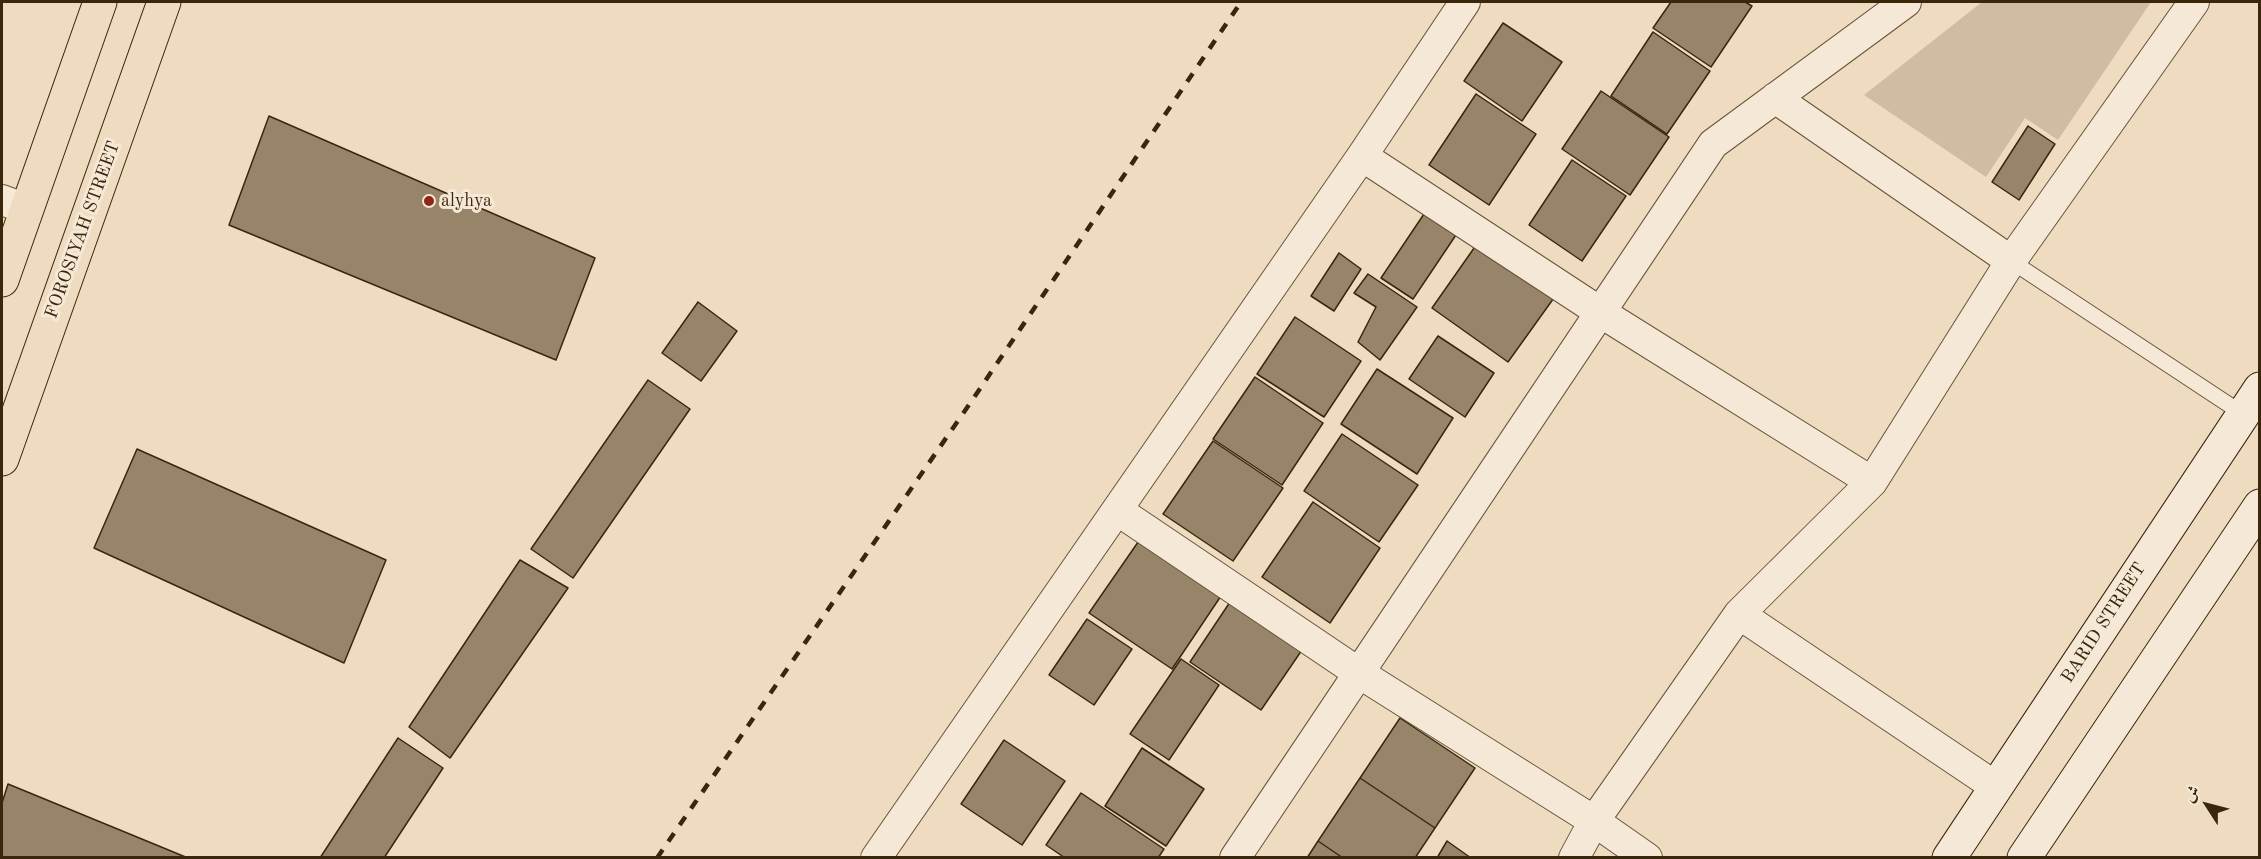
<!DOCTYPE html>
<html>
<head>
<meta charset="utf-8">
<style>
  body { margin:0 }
  #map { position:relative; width:2261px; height:859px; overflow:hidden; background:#efdcc0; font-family:"Old Standard TT",Amiri,serif }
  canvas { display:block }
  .frame { position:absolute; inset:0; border:3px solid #3a270b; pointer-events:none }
  .north { position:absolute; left:2177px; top:775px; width:60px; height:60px; -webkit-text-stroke:4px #f5e8d6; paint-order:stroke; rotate:306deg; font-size:16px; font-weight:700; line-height:24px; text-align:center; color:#3a270b }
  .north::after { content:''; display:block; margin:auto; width:21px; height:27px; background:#3a270b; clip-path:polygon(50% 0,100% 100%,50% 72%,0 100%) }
</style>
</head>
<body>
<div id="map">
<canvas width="2261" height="859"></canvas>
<div class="frame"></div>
<div class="north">ش</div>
</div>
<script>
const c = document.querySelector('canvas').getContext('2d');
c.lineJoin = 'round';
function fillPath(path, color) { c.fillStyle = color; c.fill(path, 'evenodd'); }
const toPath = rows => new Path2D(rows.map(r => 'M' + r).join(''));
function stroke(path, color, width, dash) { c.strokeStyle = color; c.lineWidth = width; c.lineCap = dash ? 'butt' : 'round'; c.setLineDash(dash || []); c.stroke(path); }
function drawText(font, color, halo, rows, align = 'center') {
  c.font = font + ' "Old Standard TT",serif'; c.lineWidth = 6; c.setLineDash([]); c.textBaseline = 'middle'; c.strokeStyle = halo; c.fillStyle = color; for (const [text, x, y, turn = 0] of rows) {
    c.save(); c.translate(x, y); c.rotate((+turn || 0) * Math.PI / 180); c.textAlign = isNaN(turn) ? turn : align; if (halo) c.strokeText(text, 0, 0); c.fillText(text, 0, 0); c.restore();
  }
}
fillPath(toPath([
  [1982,2,2151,2,2058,140,2025,118,1986,177,1864,95]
]), '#d0bda1');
const building = toPath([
  [1671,2,1745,2,1752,6,1711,67,1653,28,1671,2],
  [1503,23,1562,62,1522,121,1464,81,1503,23],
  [1653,32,1710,71,1667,134,1611,96,1653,32],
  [1601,91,1669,137,1630,195,1562,149,1601,91],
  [1476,94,1536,134,1489,205,1429,165,1476,94],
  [269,116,595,258,556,360,229,225,269,116],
  [2028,126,2055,144,2019,200,1992,182,2028,126],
  [1572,160,1626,196,1582,261,1529,225,1572,160],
  [1430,205,1462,226,1413,299,1381,278,1430,205],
  [1479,241,1556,295,1508,362,1432,308,1479,241],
  [1339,253,1361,269,1334,311,1311,296,1339,253],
  [1368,274,1417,307,1380,360,1358,342,1376,307,1354,293,1368,274],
  [698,302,737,331,701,381,662,353,698,302],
  [1295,317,1361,361,1324,417,1257,374,1295,317],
  [1438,336,1494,373,1465,417,1409,379,1438,336],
  [1377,369,1453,418,1417,474,1341,424,1377,369],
  [1255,377,1323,423,1282,485,1213,439,1255,377],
  [648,380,690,409,573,578,531,549,648,380],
  [1342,434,1418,485,1379,542,1304,491,1342,434],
  [1213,441,1283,488,1233,561,1163,514,1213,441],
  [137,449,386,560,344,663,94,548,137,449],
  [1313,502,1380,548,1330,623,1262,577,1313,502],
  [1145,532,1227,587,1172,669,1089,613,1145,532],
  [520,560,568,588,450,758,409,727,520,560],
  [1232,599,1304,647,1261,710,1190,662,1232,599],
  [1087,619,1132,649,1094,705,1049,675,1087,619],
  [1181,659,1219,685,1169,760,1130,734,1181,659],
  [1400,718,1475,768,1435,828,1360,778,1400,718],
  [398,738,443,768,384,858,320,858,398,738],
  [1004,740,1065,781,1022,845,961,804,1004,740],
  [1142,748,1204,789,1166,846,1105,806,1142,748],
  [1360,778,1435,828,1415,858,1343,858,1318,841,1360,778],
  [8,784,188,858,2,858,2,803,8,784],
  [1081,793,1164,849,1158,858,1065,858,1046,845,1081,793],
  [1318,841,1343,858,1307,858,1318,841],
  [1447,841,1471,858,1437,858,1447,841]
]);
fillPath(building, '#988569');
stroke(building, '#3a270b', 1.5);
const service = toPath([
  [2011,261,2243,414]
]);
const minor = toPath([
  [1775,98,2011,261],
  [1362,156,1600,312,1872,482],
  [2,200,26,209],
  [1117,510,1359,673,1594,821,1647,858],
  [1739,614,1996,787],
  [876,858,1362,156,1465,2],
  [1235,858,1713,144,1906,2],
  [1574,858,1594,821,1739,614,1872,482,2011,261,2194,2]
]);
const secondary = toPath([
  [1949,858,2260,389],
  [2024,858,2260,506]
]);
const primary = toPath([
  [2,280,100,2],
  [2,459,164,2]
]);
stroke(service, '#675438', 17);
stroke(minor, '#675438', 32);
stroke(secondary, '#3a270b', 35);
stroke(primary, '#3a270b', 35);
stroke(service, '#f5e8d6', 15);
stroke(minor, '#f5e8d6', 30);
stroke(secondary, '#f5e8d6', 33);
stroke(primary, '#efdcc0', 33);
stroke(toPath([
  [657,858,975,396,1241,2]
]), '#3a270b', 4.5, [10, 10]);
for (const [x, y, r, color] of [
  [429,201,6,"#8f2418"]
]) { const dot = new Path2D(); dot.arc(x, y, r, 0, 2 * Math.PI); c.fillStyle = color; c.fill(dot); stroke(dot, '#f5e8d6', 2); }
drawText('18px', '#3a270b', '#f5e8d6', [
  ["alyhya",441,201]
], 'left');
drawText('18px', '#3a270b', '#f5e8d6', [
  ["FOROSIYAH STREET",83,230,-70],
  ["BARID STREET",2104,623,-57]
]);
</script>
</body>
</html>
